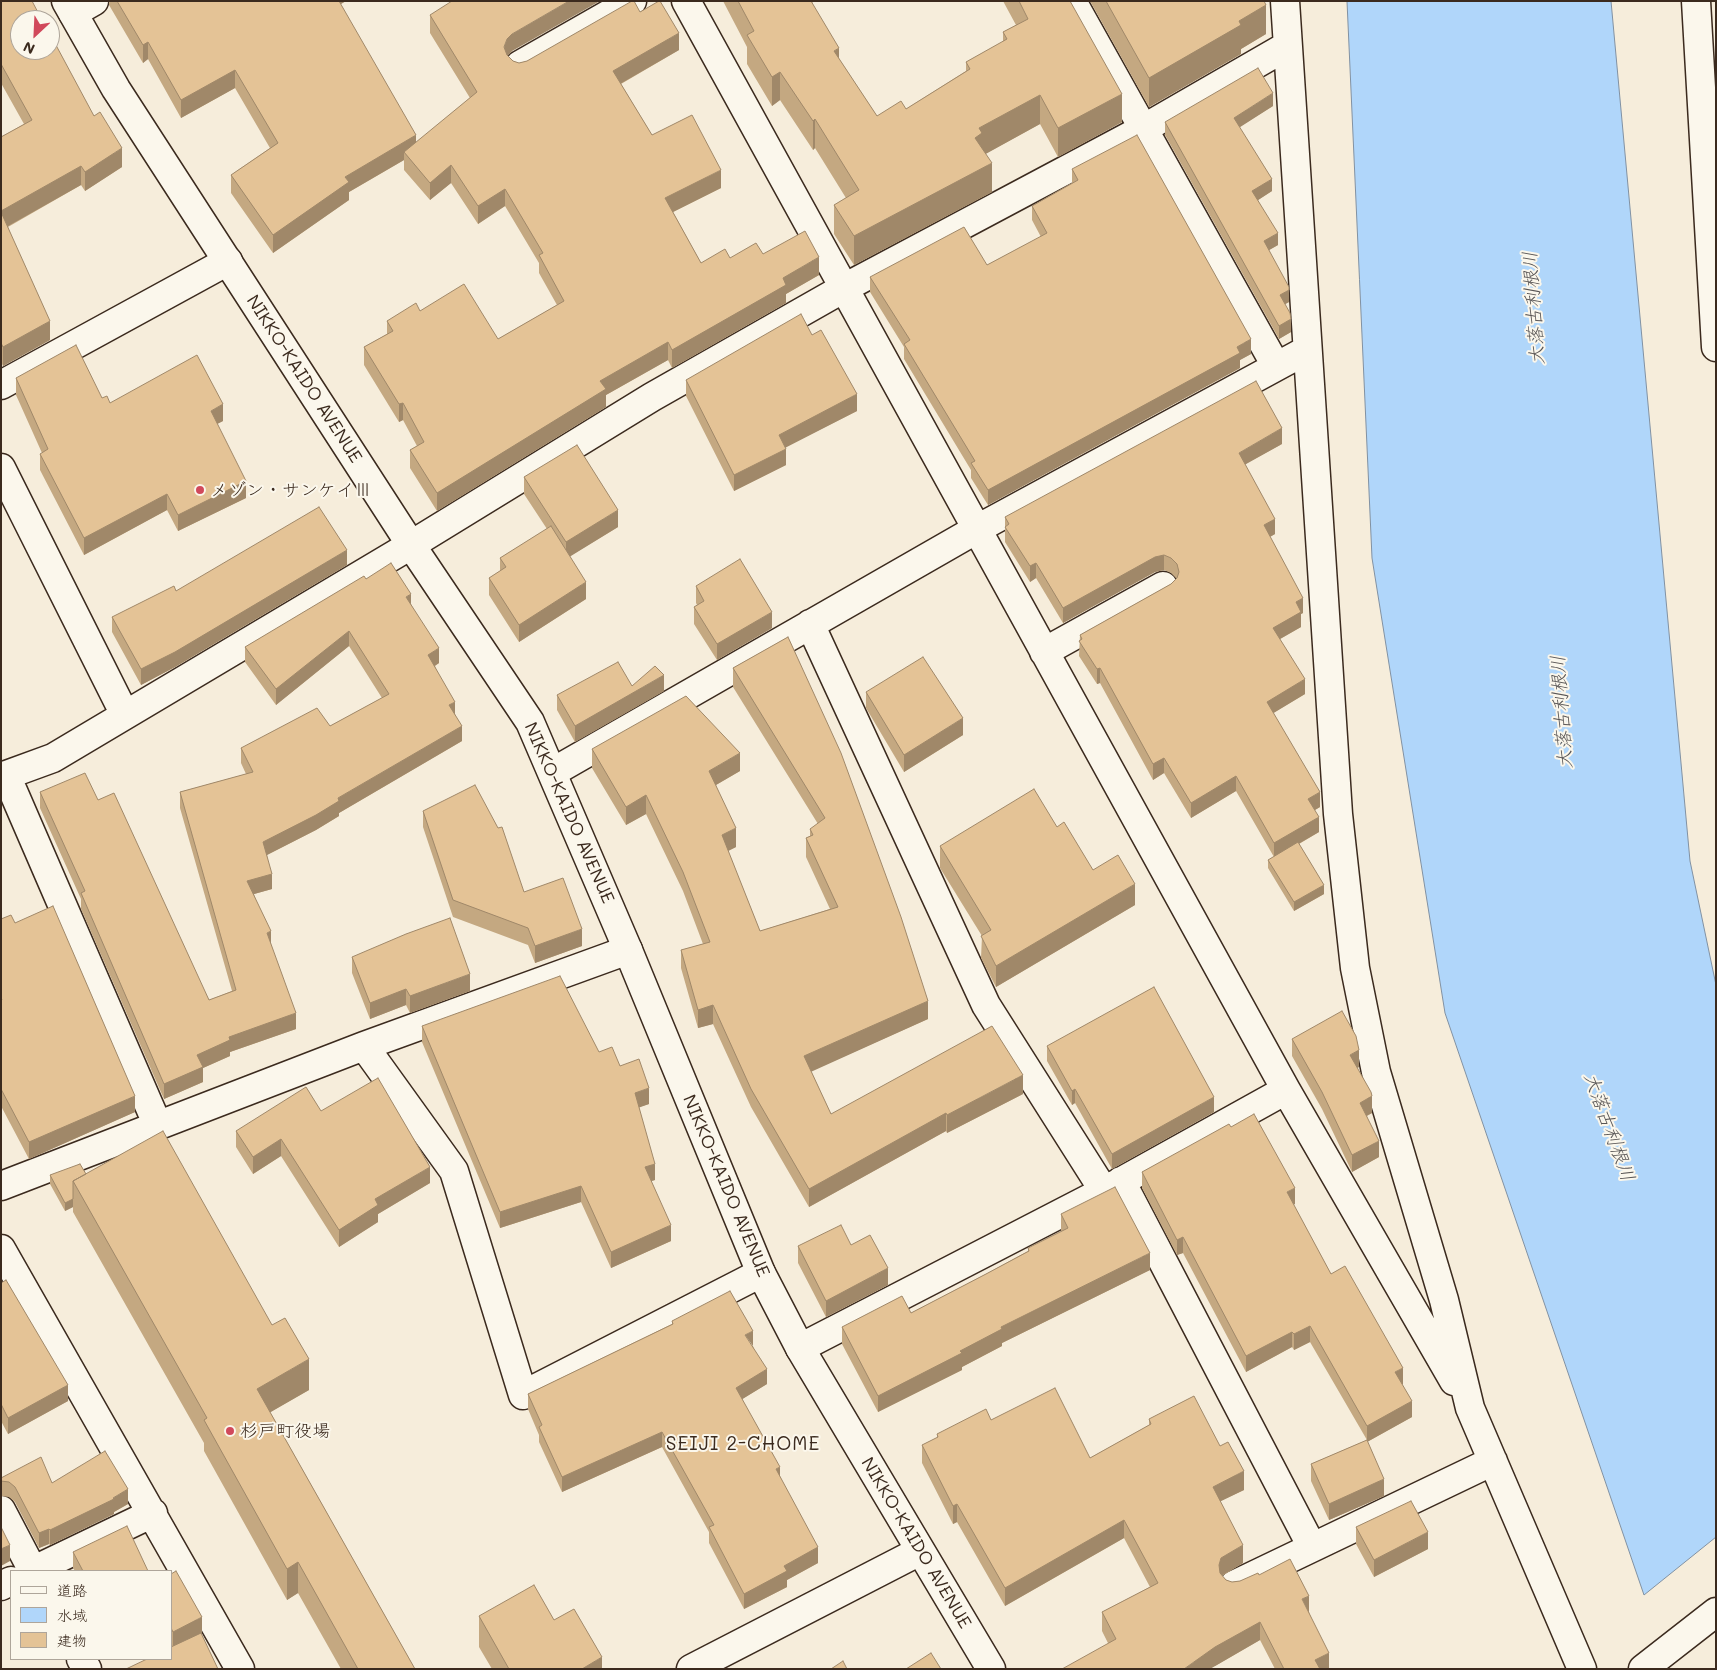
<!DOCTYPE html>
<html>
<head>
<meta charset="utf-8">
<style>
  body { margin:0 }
  #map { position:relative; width:1717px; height:1670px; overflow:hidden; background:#f6eddb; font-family:Mali,"Klee One",sans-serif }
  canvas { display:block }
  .frame { position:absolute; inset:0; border:2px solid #3b2a1e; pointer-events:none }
  .legend { position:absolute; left:10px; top:1570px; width:162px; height:90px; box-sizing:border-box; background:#fbf7ec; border:1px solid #aea59a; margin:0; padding:6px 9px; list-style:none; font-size:15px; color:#3b2a1e }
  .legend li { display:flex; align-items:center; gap:10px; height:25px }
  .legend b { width:25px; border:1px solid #aea59a }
  .north { position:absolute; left:10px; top:10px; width:50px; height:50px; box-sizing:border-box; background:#fbf7ec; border:1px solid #aea59a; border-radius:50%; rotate:205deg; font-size:14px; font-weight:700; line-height:20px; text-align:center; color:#3b2a1e }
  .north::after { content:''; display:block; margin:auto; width:18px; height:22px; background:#d1495b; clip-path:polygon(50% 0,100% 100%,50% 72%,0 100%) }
</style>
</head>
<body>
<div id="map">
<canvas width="1717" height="1670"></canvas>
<div class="frame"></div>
<ul class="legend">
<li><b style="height:6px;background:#fbf7ec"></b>道路</li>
<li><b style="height:14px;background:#b0d6fa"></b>水域</li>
<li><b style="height:14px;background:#e4c396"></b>建物</li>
</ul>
<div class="north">N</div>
</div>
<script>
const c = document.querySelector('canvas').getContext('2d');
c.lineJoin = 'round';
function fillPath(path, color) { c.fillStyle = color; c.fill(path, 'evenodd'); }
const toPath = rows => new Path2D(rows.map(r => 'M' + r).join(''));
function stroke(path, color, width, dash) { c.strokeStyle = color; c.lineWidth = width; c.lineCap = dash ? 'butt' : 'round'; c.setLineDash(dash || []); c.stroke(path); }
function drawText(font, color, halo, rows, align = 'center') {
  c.font = font + ' Mali,"Klee One",sans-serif'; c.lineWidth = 4; c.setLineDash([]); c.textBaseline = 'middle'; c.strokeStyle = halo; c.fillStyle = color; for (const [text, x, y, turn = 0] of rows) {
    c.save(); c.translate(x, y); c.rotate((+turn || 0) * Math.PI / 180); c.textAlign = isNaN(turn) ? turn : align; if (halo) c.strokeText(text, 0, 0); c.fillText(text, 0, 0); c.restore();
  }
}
const water = toPath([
  [1347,1,1611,1,1690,861,1716,985,1716,1537,1644,1595,1445,1013,1372,558,1347,1]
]);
fillPath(water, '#b0d6fa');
stroke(water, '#8191a2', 1);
const minor = toPath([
  [686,1,1286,1090,1454,1381],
  [1072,1,1276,366],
  [1285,1,1338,814,1355,968,1376,1072,1444,1300,1470,1408,1582,1669],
  [1696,1,1716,347],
  [73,13,94,1],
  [520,65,632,1],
  [1,385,228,261],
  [1,468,125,715],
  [810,624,986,1005,1104,1191],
  [1044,652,1163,586],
  [553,772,977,529,1307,350],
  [6,775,158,1126],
  [1,777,53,758,411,545,652,397,844,288,1143,129,1287,46],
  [364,1046,454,1171,523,1395,761,1273],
  [1121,1181,1312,1547],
  [1,1186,364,1046,628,950],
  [1,1249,240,1669],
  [800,1348,1104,1191,1286,1090],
  [1,1510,33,1571],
  [32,1571,153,1513],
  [1234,1585,1493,1461],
  [1,1586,11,1581],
  [81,1659,87,1669],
  [691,1669,920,1551]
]);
const major = toPath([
  [66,1,116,89,411,545,530,722,628,950,761,1273,800,1348,991,1669],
  [1643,1669,1716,1612]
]);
stroke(minor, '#3b2a1e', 31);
stroke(major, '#3b2a1e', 31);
stroke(minor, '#fbf7ec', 28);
stroke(major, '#fbf7ec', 28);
fillPath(toPath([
  [1,1,20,20,122,167,85,191,81,185,8,227,50,340,3,366,1,362,1,137,24,124,1,83],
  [109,1,346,1,340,4,416,143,470,98,430,33,430,15,512,51,507,56,513,61,519,63,527,61,640,12,679,50,621,84,652,135,721,188,673,212,701,263,730,258,763,254,819,275,786,294,786,303,672,368,668,360,606,395,606,407,437,511,410,468,410,450,417,446,403,420,399,422,364,365,364,347,387,334,387,321,420,311,498,339,557,305,539,273,539,263,505,206,478,224,451,183,430,200,404,170,404,160,349,192,349,200,273,253,231,193,231,175,270,148,235,88,181,118,148,59,143,63,109,5],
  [723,1,814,1,812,3,839,59,877,116,906,109,966,71,966,62,1003,42,1003,32,1016,25,1003,1,1070,1,1122,122,1058,157,1040,124,985,154,992,192,854,265,834,234,834,205,846,198,815,148,813,150,780,100,772,106,747,64,747,47],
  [1090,1,1264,1,1266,34,1241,49,1241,54,1149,107],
  [1273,106,1239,127,1272,191,1258,200,1278,245,1269,250,1289,302,1285,304,1291,332,1279,339,1165,135,1165,122],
  [1072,169,1251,354,1240,360,1240,368,988,505,971,478,971,470,904,359,904,347,870,292,870,277,987,265,1041,237,1032,220,1032,206,1072,183],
  [812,335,857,411,785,447,786,465,734,491,686,396,686,380],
  [16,378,102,398,110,403,223,421,217,424,246,498,178,531,167,510,84,555,40,470,40,454,42,453,16,395],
  [1282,444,1245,464,1275,534,1270,537,1303,613,1301,614,1301,627,1280,639,1305,694,1273,713,1320,807,1315,810,1319,832,1299,844,1324,894,1294,911,1268,868,1268,860,1274,857,1236,791,1191,818,1164,773,1153,780,1100,683,1097,684,1079,656,1080,635,1171,584,1177,579,1171,573,1164,570,1155,572,1063,623,1036,578,1030,582,1005,542,1005,517],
  [524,477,618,527,570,556,586,599,519,642,489,595,489,578,500,571,500,558,547,529,524,494],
  [347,565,175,667,141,685,112,632,112,617],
  [366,579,411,604,439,663,435,666,455,714,462,741,339,813,339,816,316,830,267,855,272,889,254,894,271,945,296,1029,230,1052,230,1056,203,1068,203,1082,164,1099,81,909,81,899,40,808,40,792,98,800,209,1000,232,991,180,808,180,792,246,774,241,763,241,748,330,726,382,698,349,646,276,705,245,662,245,647],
  [696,586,772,628,717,660,694,624,694,607,697,605,696,603],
  [788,637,928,1019,811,1071,831,1114,1023,1094,947,1133,946,1131,809,1207,751,1107,713,1024,698,1028,681,968,681,950,703,944,683,891,646,814,626,825,592,768,592,749,740,771,716,785,736,847,728,851,760,931,830,909,806,857,806,838,810,836,810,829,818,824,733,687,733,668],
  [632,686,664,691,575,742,557,710,557,695],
  [866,692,963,735,904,772,866,708],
  [423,811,524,892,582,946,535,963,528,945,453,917,423,827],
  [1057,827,1093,870,1135,905,996,987,981,958,982,936,940,868,940,846],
  [1,919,15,923,135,1112,29,1159,1,1106],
  [352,957,470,991,410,1013,406,1005,370,1019,352,973],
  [422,1026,599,1052,620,1066,649,1104,639,1107,655,1180,651,1181,671,1241,611,1268,581,1202,500,1228,422,1042],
  [1292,1039,1359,1067,1357,1068,1372,1113,1367,1116,1379,1157,1352,1172,1322,1109,1292,1056],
  [1047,1046,1214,1112,1112,1169,1075,1103,1072,1105,1047,1061],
  [321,1111,430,1183,378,1214,378,1222,339,1247,281,1156,253,1174,236,1147,236,1131],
  [1231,1127,1295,1204,1293,1204,1331,1274,1403,1384,1402,1384,1412,1417,1367,1442,1384,1496,1329,1520,1311,1481,1311,1464,1367,1440,1310,1342,1294,1350,1292,1347,1246,1372,1183,1253,1177,1255,1142,1188,1142,1172],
  [86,1174,309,1390,270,1412,415,1669,341,1669,298,1593,287,1600,204,1451,204,1443,73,1212,73,1207,65,1211,50,1184,50,1175],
  [1061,1214,1150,1270,1002,1343,1002,1346,962,1367,962,1370,878,1412,842,1344,842,1327,911,1313,986,1274,1028,1251,1028,1248,1061,1232],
  [798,1246,888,1285,826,1317,798,1263],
  [1,1283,68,1401,8,1434,1,1421],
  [672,1321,753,1346,767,1384,742,1399,780,1477,818,1563,787,1580,787,1587,744,1609,709,1543,709,1532,662,1447,562,1492,539,1442,539,1435,528,1409,528,1394,672,1324],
  [1149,1419,1220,1446,1244,1490,1220,1501,1243,1563,1222,1576,1226,1580,1232,1582,1240,1581,1259,1575,1309,1612,1329,1669,1275,1669,1260,1640,1215,1666,1108,1643,1102,1631,1102,1612,1150,1587,1124,1538,1005,1606,957,1522,953,1524,922,1463,922,1445,937,1438,937,1434,991,1420,1090,1458,1149,1425],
  [1,1478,52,1483,128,1504,114,1512,114,1514,50,1545,49,1544,39,1548,15,1502,9,1497,1,1496],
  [1356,1527,1428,1549,1374,1577,1356,1544],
  [73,1552,148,1571,75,1571,73,1568],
  [171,1574,202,1634,172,1647,171,1645],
  [479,1616,554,1620,602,1669,492,1669,479,1647]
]), '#c4a881');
fillPath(toPath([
  [333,1,346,1,333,9],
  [569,1,600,1,512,51,507,57,504,47,507,39,512,34],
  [1266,5,1266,34,1241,49,1241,54,1149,107,1149,78,1239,21],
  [679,33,679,50,613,88,613,71],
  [148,42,148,59,143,63,143,45],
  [839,48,839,77,834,51],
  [235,70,235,88,181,118,181,100],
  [780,72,780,100,772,106,772,77],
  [1273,93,1273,106,1234,131,1234,118],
  [1122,94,1122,122,1058,157,1058,128],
  [1040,95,1040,124,982,156,975,138,979,128],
  [815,119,815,148,813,150,813,121],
  [416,135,416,153,404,152,404,160,349,192,349,200,273,253,273,235,345,177],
  [122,148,122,167,85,191,85,172],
  [992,163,992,192,854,265,854,236],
  [451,165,451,183,430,200,430,183],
  [81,166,81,185,1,230,1,211],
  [721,170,721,188,665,216,665,198],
  [1272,179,1272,191,1252,204,1252,191],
  [505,189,505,206,478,224,478,206],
  [1278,233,1278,245,1264,253,1264,241],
  [819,257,819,275,786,294,786,303,672,368,672,350,783,278],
  [1289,290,1289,302,1280,307,1280,295],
  [1291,319,1291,332,1279,339,1279,326],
  [50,321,50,340,3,366,3,347],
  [1251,339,1251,354,1240,360,1240,368,988,505,988,490],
  [668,342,668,360,606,395,606,407,437,511,437,493,600,381],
  [857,394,857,411,779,451,779,435],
  [403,403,403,420,399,422,399,404],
  [223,404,223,421,211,427,211,411],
  [1282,428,1282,444,1239,468,1239,453],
  [786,449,786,465,734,491,734,475],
  [246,481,246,498,178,531,178,515],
  [167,494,167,510,84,555,84,538],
  [618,510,618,527,566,559,566,542],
  [1275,519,1275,534,1264,540,1264,525],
  [347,550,347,565,175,667,141,685,141,669],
  [1164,555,1164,570,1155,572,1063,623,1063,608,1155,557],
  [1036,563,1036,578,1030,582,1030,566],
  [586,582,586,599,519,642,519,625],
  [411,594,411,609,406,597],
  [1303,598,1303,613,1301,614,1301,627,1273,643,1273,628,1296,602],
  [772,612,772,628,717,660,717,644],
  [349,631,349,646,276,705,276,689],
  [439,648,439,663,428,670,428,655],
  [1100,668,1100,683,1097,684,1097,669],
  [664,675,664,691,575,742,575,726],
  [1305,679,1305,694,1267,717,1267,702],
  [455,702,455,717,449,705],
  [963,718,963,735,904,772,904,755],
  [462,726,462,741,339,813,339,816,316,830,263,857,263,842],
  [740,753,740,771,709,789,709,771],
  [1164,758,1164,773,1153,780,1153,764],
  [1236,776,1236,791,1191,818,1191,803],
  [1320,792,1320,807,1308,814,1308,799],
  [646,795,646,814,626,825,626,807],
  [1319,817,1319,832,1274,858,1274,843],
  [736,828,736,847,722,854,722,835],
  [272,874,272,889,247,896,247,881],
  [1135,884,1135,905,996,987,996,966],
  [1324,885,1324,894,1294,911,1294,902],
  [582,929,582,946,535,963,535,946],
  [271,931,271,947,267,933],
  [470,974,470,991,410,1013,410,996],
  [406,989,406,1005,370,1019,370,1003],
  [928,1001,928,1019,804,1075,804,1056],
  [713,1005,713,1024,698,1028,698,1010],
  [296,1013,296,1029,230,1052,230,1056,203,1068,203,1082,164,1099,164,1084,197,1055,229,1037],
  [1359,1050,1359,1067,1350,1072,1350,1055],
  [1023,1075,1023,1094,947,1133,947,1115],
  [649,1088,649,1104,635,1109,635,1093],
  [1075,1089,1075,1103,1072,1105,1072,1091],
  [135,1096,135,1112,29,1159,29,1142],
  [1372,1096,1372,1113,1360,1119,1360,1103],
  [1214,1097,1214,1112,1112,1169,1112,1154],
  [946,1113,946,1131,809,1207,809,1189],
  [281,1139,281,1156,253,1174,253,1157],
  [1379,1141,1379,1157,1352,1172,1352,1155],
  [655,1164,655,1180,645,1183,645,1167],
  [430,1167,430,1183,378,1214,378,1222,339,1247,339,1230,375,1199],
  [581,1186,581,1202,500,1228,500,1212],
  [1295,1188,1295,1204,1287,1208,1287,1192],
  [73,1199,73,1207,65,1211,65,1203],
  [671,1225,671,1241,611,1268,611,1252],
  [1183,1237,1183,1253,1177,1255,1177,1240],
  [1150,1253,1150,1270,1002,1343,1002,1346,962,1367,962,1370,878,1412,878,1396,960,1351,1001,1327],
  [888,1268,888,1285,826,1317,826,1301],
  [1310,1326,1310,1342,1294,1350,1294,1334],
  [753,1331,753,1346,745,1335],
  [1292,1332,1292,1347,1246,1372,1246,1356],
  [309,1359,309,1390,257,1420,257,1389],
  [1403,1368,1403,1384,1395,1388,1395,1372],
  [767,1369,767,1384,736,1403,736,1388],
  [68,1385,68,1401,8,1434,8,1418],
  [1412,1401,1412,1417,1367,1442,1367,1426],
  [662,1432,662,1447,562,1492,562,1477],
  [780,1467,780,1482,776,1469],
  [1244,1471,1244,1490,1213,1505,1213,1487],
  [1384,1479,1384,1496,1329,1520,1329,1504],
  [128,1489,128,1504,114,1512,114,1514,50,1545,50,1530,113,1498],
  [957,1504,957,1522,953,1524,953,1506],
  [1124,1520,1124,1538,1005,1606,1005,1588],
  [49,1529,49,1544,39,1548,39,1533],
  [1428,1532,1428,1549,1374,1577,1374,1560],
  [10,1545,10,1561,1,1566,1,1549],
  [1243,1545,1243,1563,1221,1576,1219,1583,1219,1565,1221,1558],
  [818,1547,818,1563,787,1580,787,1587,744,1609,744,1594,784,1566],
  [298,1562,298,1593,287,1600,287,1569],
  [1309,1596,1309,1614,1302,1599],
  [202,1617,202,1634,173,1648,173,1632],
  [1260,1622,1260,1640,1210,1669,1184,1669,1215,1647],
  [1329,1653,1329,1669,1315,1669,1315,1660],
  [602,1657,602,1669,582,1669]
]), '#a08869');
const building = toPath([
  [1,1,32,1,42,20,20,20,20,50,50,50,50,34,94,116,100,112,122,148,85,172,81,166,1,211,1,137,32,120,1,64,1,1],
  [117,1,339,1,416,135,345,177,349,182,273,235,231,175,278,143,235,70,181,100,148,42,143,45,117,1],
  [452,1,569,1,512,34,507,39,504,47,507,55,513,61,519,63,527,61,632,1,634,1,640,12,659,1,660,1,679,33,613,71,652,135,692,115,721,170,665,198,701,263,725,249,730,258,756,243,763,254,805,231,819,257,783,278,786,285,672,350,668,342,600,381,606,389,437,493,410,450,424,442,403,403,399,404,364,347,393,331,387,321,416,303,420,311,464,284,498,339,564,301,539,255,543,253,505,189,478,206,451,165,430,183,404,152,477,92,430,15,452,1],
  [738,1,811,1,839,48,834,51,877,116,901,101,906,109,970,69,966,62,1007,39,1003,32,1028,19,1019,1,1070,1,1122,94,1058,128,1040,95,979,128,982,133,975,138,992,163,854,236,834,205,859,190,815,119,813,121,780,72,772,77,747,35,754,31,738,1],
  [1106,1,1264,1,1266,5,1239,21,1241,25,1149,78,1106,1],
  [1258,68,1273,93,1234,118,1272,179,1252,191,1278,233,1264,241,1289,287,1289,290,1280,295,1290,313,1291,319,1279,326,1165,122,1258,68],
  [1137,135,1251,339,1237,347,1240,353,988,490,971,463,975,461,904,344,910,340,870,277,964,227,987,265,1047,233,1032,206,1078,180,1072,169,1137,135],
  [1,212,50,321,3,347,1,343,1,212],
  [801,314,812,335,821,330,857,394,779,435,786,449,734,475,686,380,801,314],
  [76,345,102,398,107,396,110,403,197,355,223,404,211,411,246,481,178,515,167,494,84,538,40,454,48,449,16,378,76,345],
  [1256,381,1282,428,1239,453,1275,519,1264,525,1303,598,1296,602,1301,612,1273,628,1305,679,1267,702,1320,792,1308,799,1319,817,1274,843,1236,776,1191,803,1164,758,1153,764,1100,668,1097,669,1079,641,1082,639,1080,635,1171,584,1177,578,1179,572,1177,564,1171,558,1164,555,1155,557,1063,608,1036,563,1030,566,1005,527,1009,524,1005,517,1256,381],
  [577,445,618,510,566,542,524,477,577,445],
  [319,507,347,550,175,652,141,669,112,617,174,586,176,591,319,507],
  [551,526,586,582,519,625,489,578,506,567,500,558,551,526],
  [740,559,772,612,717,644,694,607,704,601,696,586,740,559],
  [391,563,411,594,406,597,439,648,428,655,455,702,449,705,462,726,338,798,339,801,316,815,263,842,272,874,247,881,271,931,267,933,296,1013,229,1037,230,1040,197,1055,203,1067,164,1084,81,893,85,891,40,792,85,773,98,800,114,793,209,1000,236,990,180,792,253,772,241,748,317,708,330,726,389,694,349,631,276,689,245,647,364,576,366,579,391,563],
  [788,637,841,753,901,917,928,1001,804,1056,831,1114,992,1026,1023,1075,947,1115,946,1113,809,1189,751,1089,713,1005,698,1010,681,950,710,942,683,872,646,795,626,807,592,749,686,696,740,753,709,771,736,828,722,835,760,931,838,907,806,838,813,835,810,829,825,818,733,668,788,637],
  [923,657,963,718,904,755,866,692,923,657],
  [618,662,632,686,655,666,664,675,575,726,557,695,618,662],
  [475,785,498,828,502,827,524,892,563,878,582,929,535,946,528,928,453,900,423,811,475,785],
  [1034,789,1057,827,1064,822,1093,870,1118,855,1135,884,996,966,981,936,991,930,940,846,1034,789],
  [1298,842,1324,885,1294,902,1268,860,1298,842],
  [53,906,135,1096,29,1142,1,1089,1,1000,2,1000,1,998,1,919,11,915,15,923,53,906],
  [450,918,470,974,410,996,406,989,370,1003,352,957,406,934,450,918],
  [560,976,599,1052,612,1047,620,1066,639,1059,649,1088,635,1093,655,1164,645,1167,671,1225,611,1252,581,1186,500,1212,422,1026,560,976],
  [1154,987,1214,1097,1112,1154,1075,1089,1072,1091,1047,1046,1154,987],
  [1342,1011,1356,1036,1359,1050,1350,1055,1371,1092,1372,1096,1360,1103,1379,1141,1352,1155,1322,1092,1292,1039,1342,1011],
  [378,1078,430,1167,375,1199,378,1205,339,1230,281,1139,253,1157,236,1131,306,1087,321,1111,378,1078],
  [1254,1114,1295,1188,1287,1192,1331,1274,1345,1266,1403,1368,1395,1372,1412,1401,1367,1426,1310,1326,1294,1334,1292,1332,1246,1356,1183,1237,1177,1240,1142,1172,1229,1124,1231,1127,1254,1114],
  [163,1131,272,1325,285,1318,309,1359,257,1389,415,1669,358,1669,298,1562,287,1569,204,1420,207,1418,73,1181,163,1131],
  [80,1164,86,1174,73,1181,73,1199,65,1203,50,1175,80,1164],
  [1115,1187,1150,1253,1001,1327,1002,1329,960,1351,962,1353,878,1396,842,1327,902,1296,911,1313,986,1274,1029,1251,1028,1248,1068,1228,1061,1214,1115,1187],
  [841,1225,851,1245,870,1235,888,1268,826,1301,798,1246,841,1225],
  [6,1280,68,1385,8,1418,1,1404,1,1283,6,1280],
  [730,1291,753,1331,745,1335,767,1369,736,1388,780,1467,776,1469,818,1547,784,1566,787,1571,744,1594,709,1527,714,1525,662,1432,562,1477,539,1427,542,1425,528,1394,673,1324,672,1321,730,1291],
  [1055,1388,1090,1458,1151,1424,1149,1419,1194,1396,1220,1446,1228,1442,1244,1471,1213,1487,1243,1545,1221,1558,1219,1565,1220,1573,1226,1580,1232,1582,1240,1581,1258,1573,1259,1575,1290,1559,1309,1596,1302,1599,1329,1653,1315,1660,1320,1669,1284,1669,1260,1622,1215,1647,1184,1669,1062,1669,1116,1639,1102,1612,1158,1583,1124,1520,1005,1588,957,1504,953,1506,922,1445,938,1437,937,1434,986,1409,991,1420,1055,1388],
  [1367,1440,1384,1479,1329,1504,1311,1464,1367,1440],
  [105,1451,128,1489,113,1498,114,1499,50,1530,49,1529,39,1533,15,1487,9,1482,1,1481,1,1478,41,1457,52,1483,105,1451],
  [1411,1501,1428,1532,1374,1560,1356,1527,1411,1501],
  [127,1526,148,1571,83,1571,73,1552,127,1526],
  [1,1527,10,1545,1,1549,1,1527],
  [176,1571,202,1617,173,1632,171,1628,171,1574,176,1571],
  [534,1585,554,1620,574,1609,602,1657,582,1669,509,1669,479,1616,534,1585],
  [201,1633,218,1669,126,1669,147,1659,171,1659,171,1647,201,1633],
  [931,1653,941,1669,906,1669,931,1653],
  [843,1661,847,1669,831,1669,843,1661]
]);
fillPath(building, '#e4c396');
stroke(building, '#a08869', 1);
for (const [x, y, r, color] of [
  [200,490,5,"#d1495b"],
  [230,1431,5,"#d1495b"]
]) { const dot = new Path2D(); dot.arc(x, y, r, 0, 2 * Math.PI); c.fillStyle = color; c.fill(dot); stroke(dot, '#fbf7ec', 2); }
drawText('18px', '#3b2a1e', '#fbf7ec', [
  ["NIKKO-KAIDO AVENUE",304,379,57],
  ["NIKKO-KAIDO AVENUE",569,813,66],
  ["NIKKO-KAIDO AVENUE",726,1186,67],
  ["NIKKO-KAIDO AVENUE",916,1543,59]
]);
drawText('18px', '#3b2a1e', '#fbf7ec', [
  ["メゾン・サンケイⅢ",210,490],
  ["杉戸町役場",240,1431]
], 'left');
drawText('italic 19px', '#585555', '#fbf7ec', [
  ["大落古利根川",1534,308,-94],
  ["大落古利根川",1562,712,-94],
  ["大落古利根川",1609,1127,70]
]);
c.letterSpacing = '1px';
drawText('19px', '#3b2a1e', '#fbf7ec', [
  ["SEIJI 2-CHOME",743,1444]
]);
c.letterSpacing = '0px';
</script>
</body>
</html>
